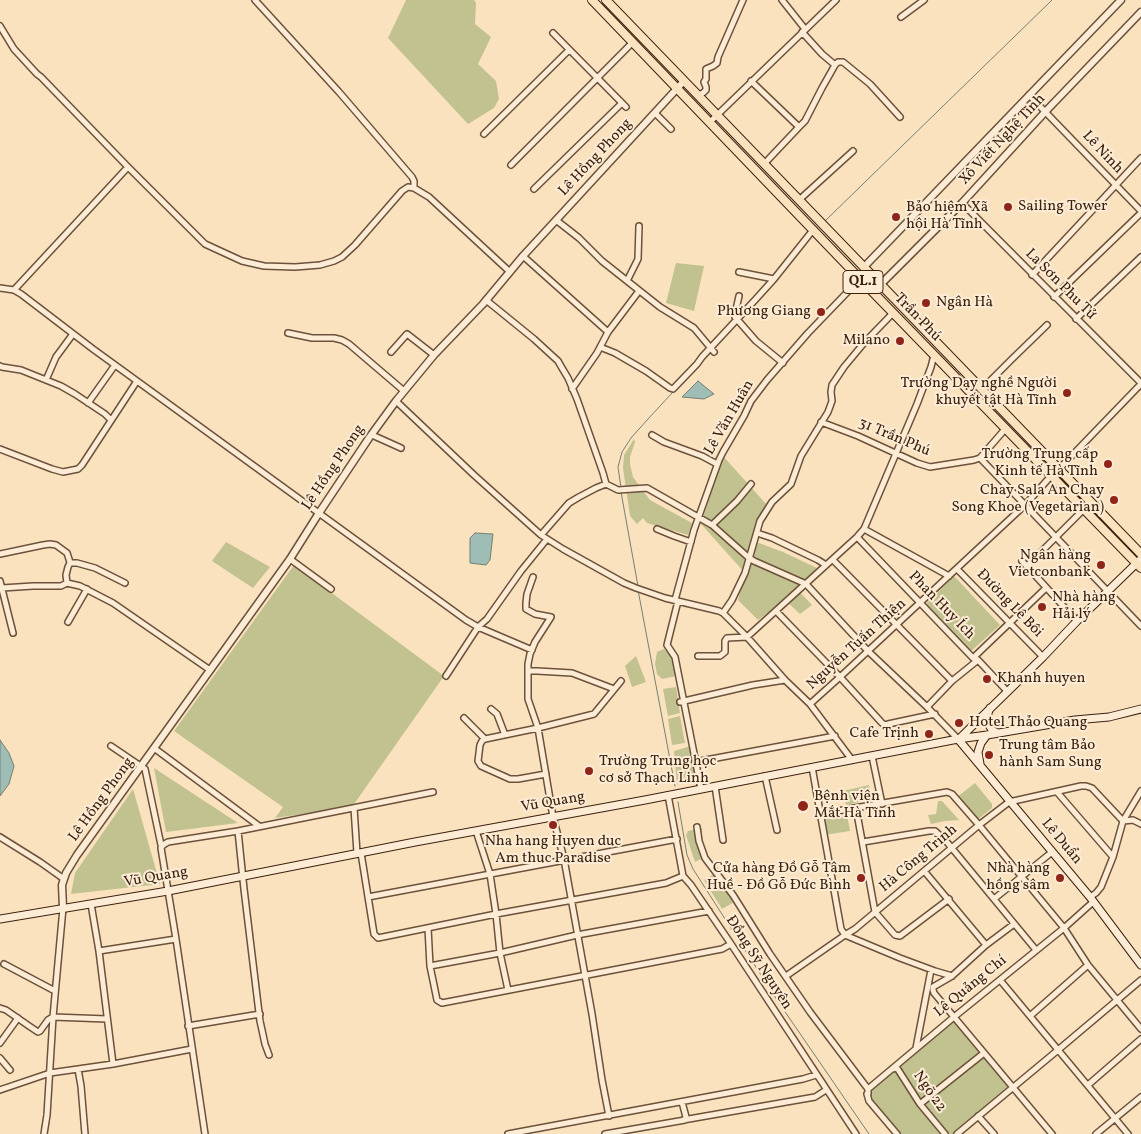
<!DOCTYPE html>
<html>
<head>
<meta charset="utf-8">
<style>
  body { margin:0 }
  canvas { display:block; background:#fae2bf }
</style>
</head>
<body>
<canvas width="1141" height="1134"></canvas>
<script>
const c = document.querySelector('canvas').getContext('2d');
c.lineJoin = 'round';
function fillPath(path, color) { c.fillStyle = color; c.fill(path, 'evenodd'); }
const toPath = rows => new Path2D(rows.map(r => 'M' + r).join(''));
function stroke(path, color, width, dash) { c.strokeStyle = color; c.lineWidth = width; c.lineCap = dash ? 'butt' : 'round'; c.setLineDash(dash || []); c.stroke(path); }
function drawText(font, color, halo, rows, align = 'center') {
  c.font = font + ' Vollkorn,serif'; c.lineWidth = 4; c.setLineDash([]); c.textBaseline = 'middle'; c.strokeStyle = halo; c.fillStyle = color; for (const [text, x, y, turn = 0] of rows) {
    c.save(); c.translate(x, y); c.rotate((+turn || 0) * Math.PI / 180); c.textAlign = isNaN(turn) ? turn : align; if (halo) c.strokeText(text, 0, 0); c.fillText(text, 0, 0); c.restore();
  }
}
fillPath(toPath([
  [406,0,474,0,476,3,475,24,491,37,478,64,496,81,499,99,494,108,468,124,388,38],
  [676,263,704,266,694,311,666,303],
  [634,439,635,442,630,457,630,464,633,477,650,500,692,523,688,535,647,523,643,518,637,524,630,516,623,468,624,455],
  [723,456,767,505,751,540,783,552,817,568,796,588,812,605,800,614,785,600,758,620,738,600,745,573,701,524],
  [226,542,270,567,253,588,212,561],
  [294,565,444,676,352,807,275,818,283,807,174,731],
  [954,576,1000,625,968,654,925,605],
  [664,649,671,656,676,676,662,679,657,674,655,664,657,652],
  [636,656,646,682,632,687,625,666],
  [676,687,680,713,668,716,663,689],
  [680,716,685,743,672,745,668,719],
  [691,746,699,780,677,784,674,751],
  [154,768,238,823,166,832],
  [975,783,992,804,992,808,976,821,957,797],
  [869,785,872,799,846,805,843,791],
  [133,789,160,884,71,894,75,873],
  [938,801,942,801,959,820,945,821,931,824,928,815,936,814],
  [847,815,850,831,824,835,821,819],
  [702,828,703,858,695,862,686,835,688,831],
  [716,873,726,890,730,889,736,901,722,909,704,880],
  [953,1018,1011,1089,955,1134,901,1134,868,1094]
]), '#c1c290');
const water = toPath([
  [698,381,714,394,704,399,682,397,698,381],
  [475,533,493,534,490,560,486,565,470,563,470,538,475,533],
  [0,740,9,753,14,766,9,784,0,796,0,740]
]);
fillPath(water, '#9ebdb4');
stroke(water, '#777f72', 1);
stroke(toPath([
  [825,221,1052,0],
  [741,319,753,306],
  [713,349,738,322],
  [702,362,711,352],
  [621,488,618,467,622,452,631,438,648,419,673,392],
  [621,492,638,586],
  [638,590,675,786],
  [678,802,687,855,693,869,779,1003,869,1134]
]), '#777f72', 1);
const minor = toPath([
  [255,0,339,92,412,177,414,181,414,188],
  [782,0,805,29],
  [901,17,924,0],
  [0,26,14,49,37,74,41,77,128,167,205,244,242,261,264,266,295,267,320,265,334,261,342,257,355,245,402,191,408,187,414,188,429,197,510,272],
  [802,32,822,54,835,65],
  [553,33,626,107],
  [751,81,799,127,764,164],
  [698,95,703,93,706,90,706,87,704,82,706,79,706,69,713,66,717,63,718,57,743,0],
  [1029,95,1141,211],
  [655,113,671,129],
  [710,122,836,0],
  [799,127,805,121,822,88,835,65,838,62,843,62,870,84,900,117],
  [484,134,569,50],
  [511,165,633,42],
  [534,189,622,103],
  [799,200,853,151],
  [962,203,1141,383],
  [556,220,579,238,602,261,660,307,694,328,714,352],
  [523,256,608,332],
  [739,272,774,279],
  [1032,275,1141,158],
  [627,281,638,259,639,226],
  [0,288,14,290,21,294,93,349,466,620,478,627,532,650],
  [14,290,128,167],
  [739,296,735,314,735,317,756,341,783,363],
  [1054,297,1141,213],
  [486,300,534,339,558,361,562,368,568,378,577,399,603,473,606,484],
  [1076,319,1141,257],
  [288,333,312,338,334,338,342,340,349,344,404,391],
  [600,347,615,353,646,371,670,388,673,389,697,364,702,357,755,300,774,279,813,230],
  [391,352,407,334,434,355],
  [0,366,2,367,21,370,61,386,75,394,105,414,111,420],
  [46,380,56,357,73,334],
  [572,389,597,353,608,332,639,291],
  [981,390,1012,359,1047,325],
  [396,401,474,475,541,535,563,549,624,583,636,588,665,598,719,611,723,613,747,637,785,680,810,704,852,760],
  [88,403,115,365],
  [821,422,858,436,917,463,930,467,974,460,980,458,1006,428],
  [372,435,401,448],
  [652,435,664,442,702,456,717,464],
  [0,449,52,469,63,472,78,469,82,465,137,381],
  [980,458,1141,626],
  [1059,469,1141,384],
  [712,525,737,501,751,484],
  [657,529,674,536,691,542],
  [864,529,949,576],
  [757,533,772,538,818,560,826,565],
  [541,535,569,503,579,497,596,488,606,484,618,490,647,488,712,525,749,558,754,561,806,584,868,651,927,707,958,739],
  [857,537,973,658,978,660,1007,691],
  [0,554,43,545,50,544,56,545,67,553,69,559,70,563,68,567,66,575,67,583],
  [290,559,331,589],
  [833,560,952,681],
  [1022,561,1077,621],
  [70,563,77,563,95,568,125,583],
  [1027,566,1084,509],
  [957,569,1043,657],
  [533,577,527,594,526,603,526,609,535,614,551,617,535,642,530,654,528,664,528,699,538,728,553,817,564,859,592,1014,602,1080,609,1116],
  [0,581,13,633],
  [2,588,33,586,61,586,67,583,80,586,113,603,210,670],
  [675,600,694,530,719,460,723,452,744,416,751,401,767,380,808,333,860,279],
  [678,601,667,645,675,657,701,789],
  [776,611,840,677,882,723,885,725,888,724,935,714],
  [723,613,732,600,745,573,760,521,772,502,791,484,801,456,828,412,832,401,831,392,832,385,844,367,864,343,893,313],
  [68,622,87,589],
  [698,656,720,656,725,652,725,641,727,638,747,637,857,537,864,529,917,404,931,367,934,355],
  [973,658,1046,588],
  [528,671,537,671,572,673,614,689],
  [446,676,478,627,487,619,521,571,547,539],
  [680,702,753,685,785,680],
  [810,704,840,677,1025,505,1051,476],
  [927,707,952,681,978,660],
  [491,709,497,714,505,735],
  [464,718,485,739],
  [111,746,145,769,161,845,163,845],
  [154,748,259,826],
  [872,756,882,804],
  [695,762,835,736],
  [812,767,841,929,845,935],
  [546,774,518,779,510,779,481,766,478,761,480,745,482,741,485,739,538,728,594,714,621,681],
  [765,776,777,830],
  [715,786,723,840],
  [1057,792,1113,857],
  [668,795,683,876,691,885,731,944,856,1134],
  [354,808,357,853],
  [856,808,875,912,895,935,900,936,949,899],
  [820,814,947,792,952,794,979,825,1064,928,1088,965,1141,1029],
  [697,827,699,841,705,858,733,895,770,954,810,1012,868,1089],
  [238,831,244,889,260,1021,265,1044,269,1055],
  [476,831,490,874,496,914,500,953,508,990],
  [0,837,40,862,64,879],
  [863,842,929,831,935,831,946,841,1036,950],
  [361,853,374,934,378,938,496,914,666,883,683,876],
  [925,872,986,945],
  [368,897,677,839],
  [1090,897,1096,893,1101,887,1113,857,1123,821,1141,791],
  [994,899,1052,852],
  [91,904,99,951,113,1064],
  [1014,924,986,945,952,976,933,987,933,990,934,993,1052,1134],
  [428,928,430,966,437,1000,442,1003,722,949,731,944],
  [845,935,900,958,935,971,952,976],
  [99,951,176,939],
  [4,964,55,991],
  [430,966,500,953,577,935,709,911],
  [786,976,845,935,855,929,979,825,1009,802,1081,786,1086,786,1092,788,1123,821,1133,820,1141,824],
  [1000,980,1128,1134],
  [0,1008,6,1010,29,1026,38,1032,40,1031,48,1020,53,1017,107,1019],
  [1030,1016,1088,965],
  [188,1026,260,1014],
  [0,1043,18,1018],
  [916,1048,931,970],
  [0,1058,10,1070],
  [78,1069,81,1086,85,1134],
  [892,1069,897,1068,920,1104,945,1134],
  [1088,1085,1141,1039],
  [0,1090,50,1073,113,1064,192,1049],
  [920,1104,984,1053],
  [978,1116,994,1134],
  [683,1120,815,1097,826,1090],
  [44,1134,47,1115,53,1017,63,908],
  [205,1134,176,939,161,848,163,845,168,842,238,831,433,792],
  [508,1134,803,1079,816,1075],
  [605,1134,685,1120,686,1117,682,1102],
  [897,1134,869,1101,867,1094,868,1094,868,1089,954,1017,1064,928,1093,902],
  [957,1134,1058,1050,1141,980],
  [1096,1134,1141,1097]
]);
const tertiary = toPath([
  [864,267,1121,0],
  [881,284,962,203,1046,111,1141,12],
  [63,908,62,885,66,873,77,855,290,559,319,513,369,438,396,401,434,355,483,304,523,256,684,81]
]);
const secondary = toPath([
  [990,708,988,713,987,719,989,725,992,730,997,733],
  [958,739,1090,897,1141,965],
  [959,739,1043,657,1077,621,1141,559],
  [980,764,978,752,981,743,987,735],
  [0,919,168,891,415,842,645,800,958,739,987,735,1075,720,1109,717,1141,709]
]);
const primary = toPath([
  [592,0,863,282,1141,568],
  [606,0,1141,554]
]);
stroke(minor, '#6c513b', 8);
stroke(tertiary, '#6c513b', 9);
stroke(secondary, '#3c210f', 9);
stroke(primary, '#3c210f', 10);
stroke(minor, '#fcecd5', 5);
stroke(tertiary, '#fcecd5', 6);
stroke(secondary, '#fcecd5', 7);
stroke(primary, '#fae2bf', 8);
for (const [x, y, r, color] of [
  [1008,207,5,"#8f2418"],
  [896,217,5,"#8f2418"],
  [926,303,5,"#8f2418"],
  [821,312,5,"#8f2418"],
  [900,341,5,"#8f2418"],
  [1067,393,5,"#8f2418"],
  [1108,464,5,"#8f2418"],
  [1114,500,5,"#8f2418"],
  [1101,565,5,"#8f2418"],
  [1042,607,5,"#8f2418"],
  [987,679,5,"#8f2418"],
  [959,723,5,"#8f2418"],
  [929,734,5,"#8f2418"],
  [989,755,5,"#8f2418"],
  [589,771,5,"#8f2418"],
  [803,806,6,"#8f2418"],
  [553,825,5,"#8f2418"],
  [861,878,5,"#8f2418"],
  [1060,878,5,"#8f2418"]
]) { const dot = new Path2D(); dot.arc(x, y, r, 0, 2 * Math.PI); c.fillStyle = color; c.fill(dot); stroke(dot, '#fcecd5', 2); }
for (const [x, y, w] of [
  [863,282,40]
]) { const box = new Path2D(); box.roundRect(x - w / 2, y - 11.5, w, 23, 4); c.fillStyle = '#fcecd5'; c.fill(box); stroke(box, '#3c210f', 1); }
drawText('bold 14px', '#3c210f', null, [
  ["QL.1",863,282]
]);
drawText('15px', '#3c210f', '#fcecd5', [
  ["Xô Viết Nghệ Tĩnh",1003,140,-47],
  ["Lê Ninh",1102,153,47],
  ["Lê Hồng Phong",596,158,-47],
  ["La Sơn Phu Tử",1060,285,45],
  ["Trần Phú",917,318,46],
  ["Lê Văn Huân",730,418,-60],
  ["31 Trần Phú",894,438,23],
  ["Lê Hồng Phong",334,468,-56],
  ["Đường Lê Bôi",1009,604,46],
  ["Phan Huy Ích",941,606,46],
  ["Nguyễn Tuấn Thiện",857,645,-42],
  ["Lê Hồng Phong",102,800,-54],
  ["Vũ Quang",553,803,-10],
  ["Lê Duẩn",1061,842,50],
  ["Hà Công Trình",919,859,-40],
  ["Vũ Quang",156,878,-10],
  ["Đồng Sỹ Nguyên",758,963,57],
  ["Lê Quảng Chí",971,987,-39],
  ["Ngõ 22",929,1092,55]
]);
drawText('15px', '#3c210f', '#fcecd5', [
  ["Sailing Tower",1018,207],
  ["Bảo hiệm Xã",906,208],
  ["hội Hà Tĩnh",906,225],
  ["Ngân Hà",936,303],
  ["Phương Giang",811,312,"right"],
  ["Milano",890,341,"right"],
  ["Trường Dạy nghề Người",1057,384,"right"],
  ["khuyết tật Hà Tĩnh",1057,401,"right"],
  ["Trường Trung cấp",1098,455,"right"],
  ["Kinh tế Hà Tĩnh",1098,472,"right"],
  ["Chay Sala An Chay",1104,491,"right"],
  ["Song Khoe (Vegetarian)",1104,508,"right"],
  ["Ngân hàng",1091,556,"right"],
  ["Vietconbank",1091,573,"right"],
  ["Nhà hàng",1052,598],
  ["Hải lý",1052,615],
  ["Khanh huyen",997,679],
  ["Hotel Thảo Quang",969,723],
  ["Cafe Trịnh",919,734,"right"],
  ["Trung tâm Bảo",999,746],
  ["hành Sam Sung",999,763],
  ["Trường Trung học",599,762],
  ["cơ sở Thạch Linh",599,779],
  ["Bệnh viện",814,797],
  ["Mắt Hà Tĩnh",814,814],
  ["Nha hang Huyen duc",553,842,"center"],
  ["Am thuc Paradise",553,859,"center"],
  ["Cửa hàng Đồ Gỗ Tâm",851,869,"right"],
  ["Huề - Đồ Gỗ Đức Bình",851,886,"right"],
  ["Nhà hàng",1050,869,"right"],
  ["hồng sâm",1050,886,"right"]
], 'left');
</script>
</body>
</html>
